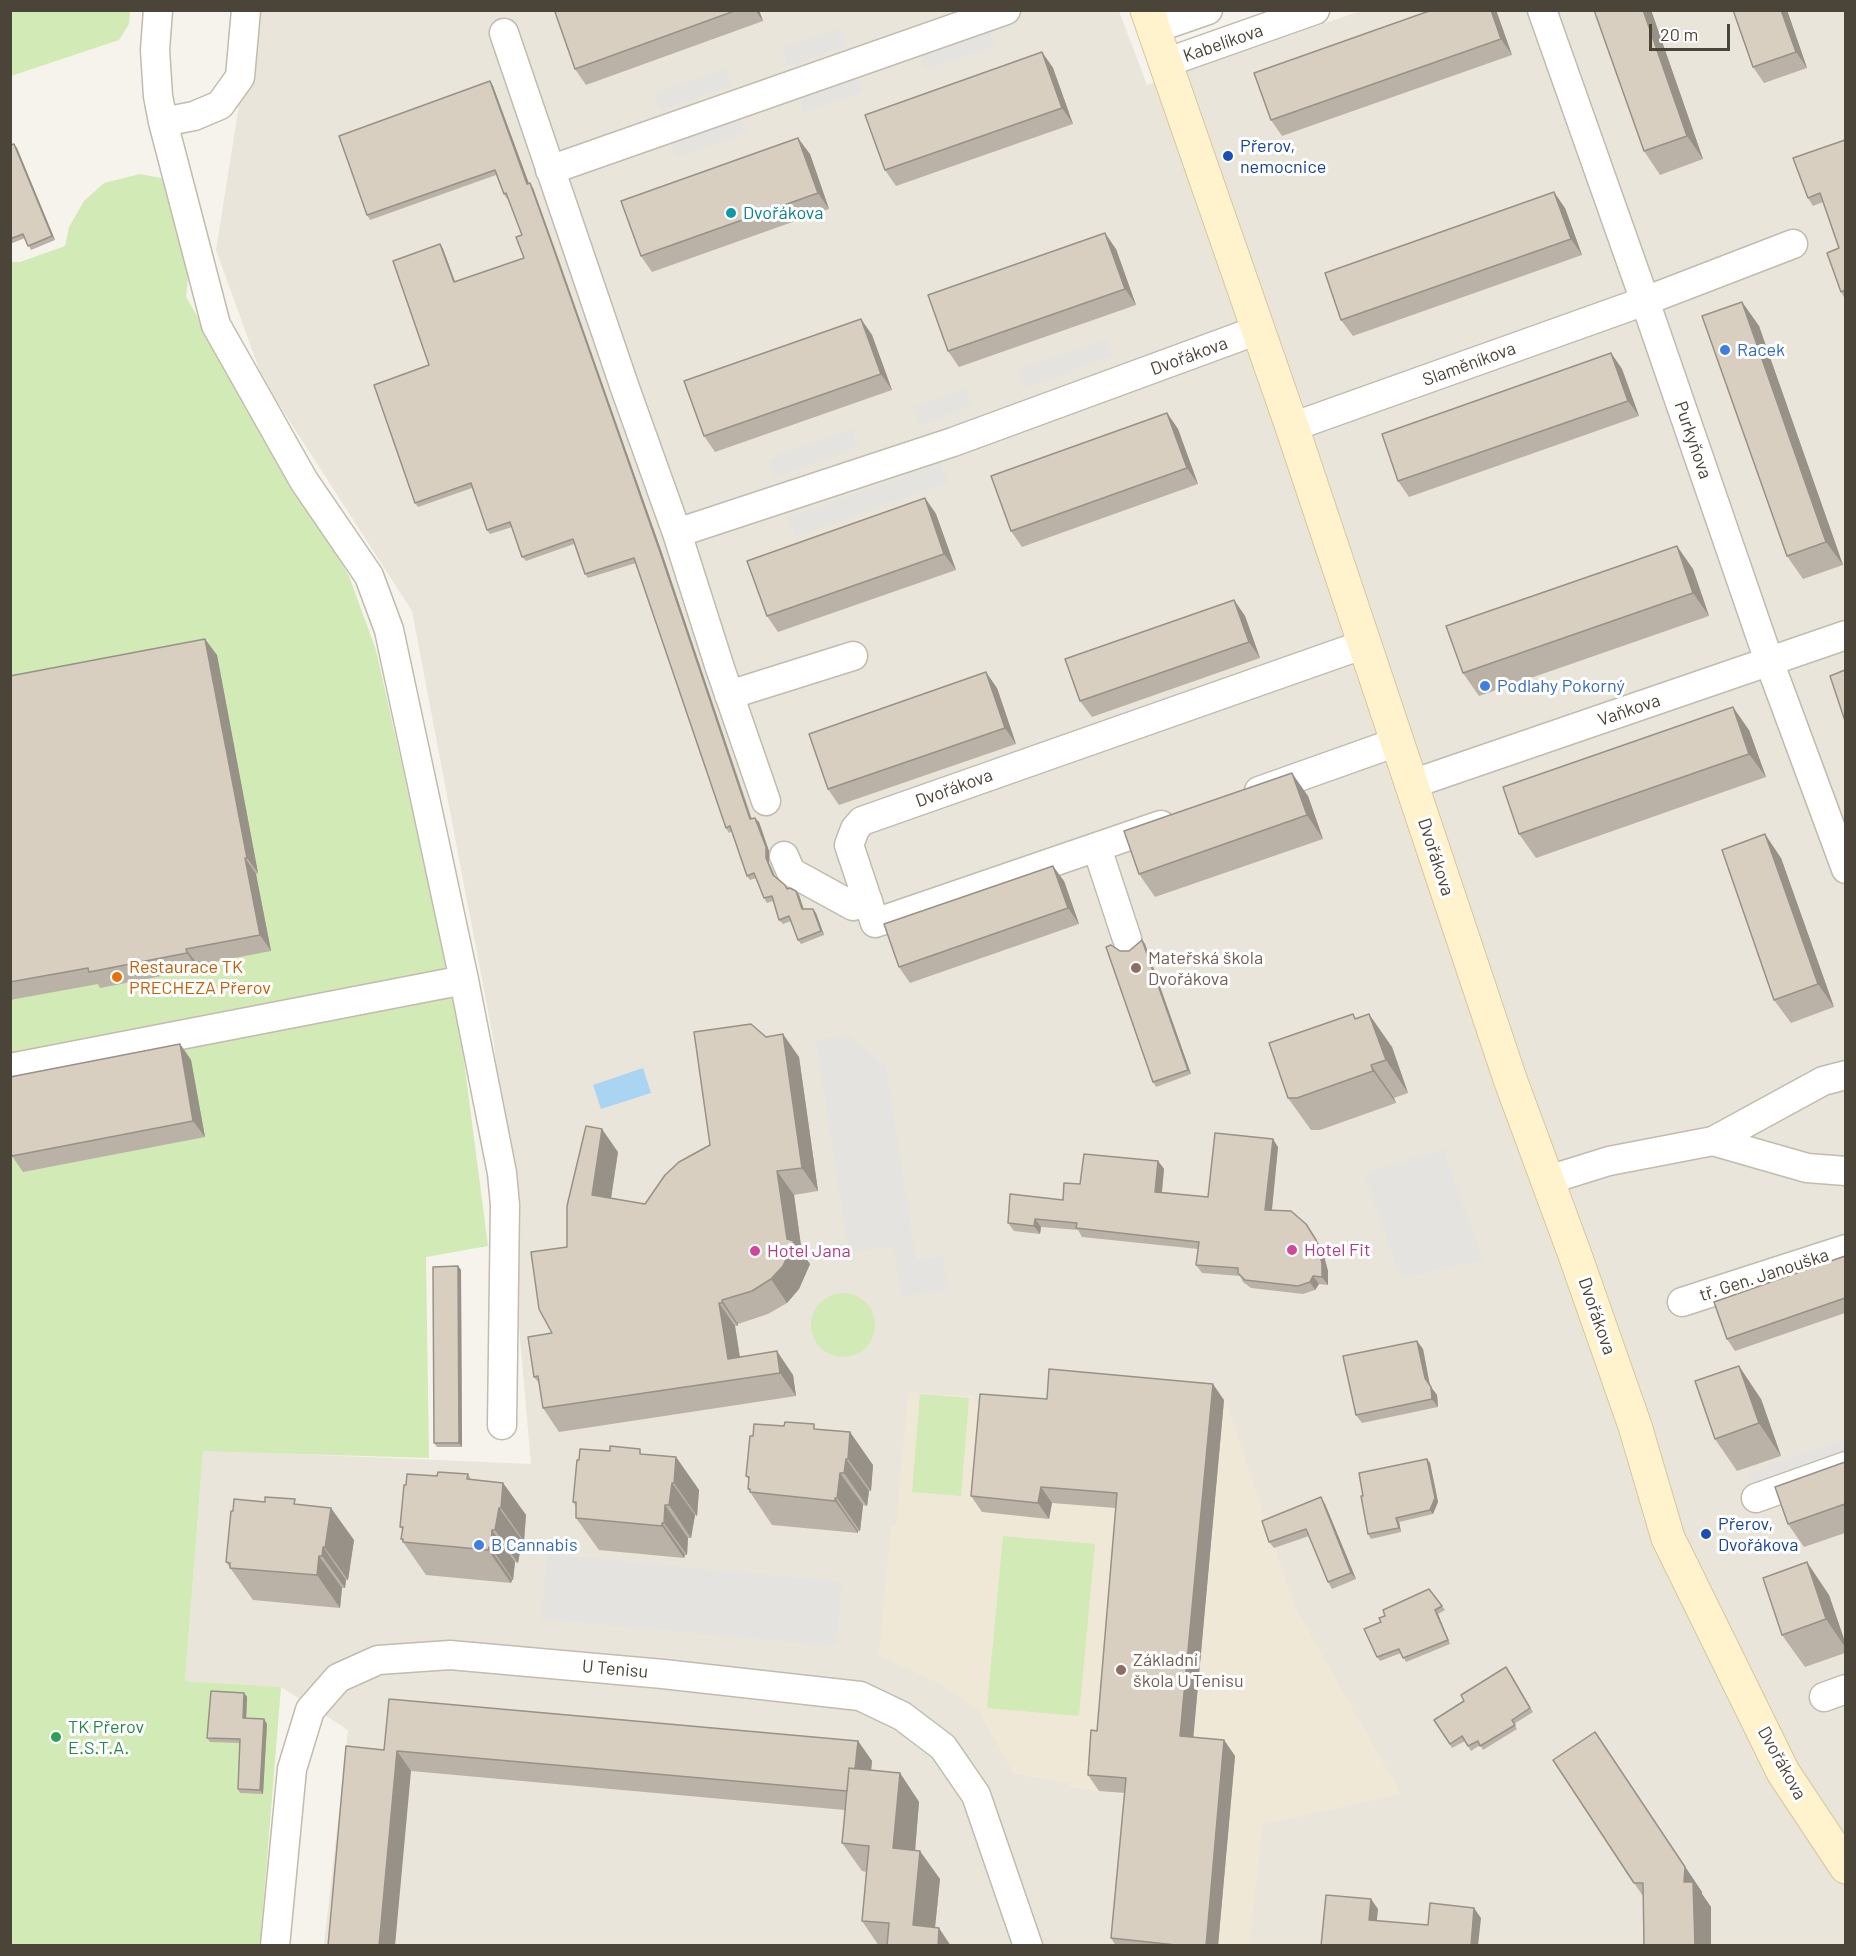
<!DOCTYPE html>
<html>
<head>
<meta charset="utf-8">
<style>
  body { margin:0 }
  #map { position:relative; width:1856px; height:1956px; overflow:hidden; background:#f6f3ec; font-family:Barlow,sans-serif }
  canvas { display:block }
  .frame { position:absolute; inset:0; border:12px solid #4b4439; pointer-events:none }
  .scale { position:absolute; left:1649px; top:24px; width:81px; height:27px; box-sizing:border-box; border:3px solid #4b4439; border-top:0; padding-left:8px; font-size:18px; line-height:21px; white-space:nowrap; color:#4b4439; -webkit-text-stroke:4px #fff; paint-order:stroke }
</style>
</head>
<body>
<div id="map">
<canvas width="1856" height="1956"></canvas>
<div class="frame"></div>
<div class="scale">20 m</div>
</div>
<script>
const c = document.querySelector('canvas').getContext('2d');
c.lineJoin = 'round';
function fillPath(path, color) { c.fillStyle = color; c.fill(path, 'evenodd'); }
const toPath = rows => new Path2D(rows.map(r => 'M' + r).join(''));
function stroke(path, color, width, dash) { c.strokeStyle = color; c.lineWidth = width; c.lineCap = dash ? 'butt' : 'round'; c.setLineDash(dash || []); c.stroke(path); }
function drawText(font, color, halo, rows, align = 'center') {
  c.font = font + ' Barlow,sans-serif'; c.lineWidth = 6; c.setLineDash([]); c.textBaseline = 'middle'; c.strokeStyle = halo; c.fillStyle = color; for (const [text, x, y, turn = 0] of rows) {
    c.save(); c.translate(x, y); c.rotate((+turn || 0) * Math.PI / 180); c.textAlign = isNaN(turn) ? turn : align; if (halo) c.strokeText(text, 0, 0); c.fillText(text, 0, 0); c.restore();
  }
}
fillPath(toPath([
  [254,11,1119,11,1147,85,1360,11,1845,11,1845,1945,324,1945,348,1730,281,1687,185,1681,203,1450,531,1464,494,1043,412,611,263,380,216,250]
]), '#eae5da');
fillPath(toPath([
  [1055,1384,1226,1400,1295,1607,1401,1794,1263,1824,1249,1945,1121,1945,1133,1796,1070,1787,1069,1783,1014,1774,977,1708,944,1686,879,1655,891,1526,896,1526,908,1392,975,1396,975,1404,1052,1410]
]), '#efe8d6');
fillPath(toPath([
  [13,10,130,11,129,24,119,40,11,76,10,11],
  [140,174,161,178,176,203,189,268,186,297,349,576,376,650,458,1015,488,1246,426,1257,429,1458,203,1451,185,1681,281,1687,260,1945,11,1945,10,262,20,262,65,246,69,227,84,201,104,183],
  '811 1325a32 32 0 1 1 64 0a32 32 0 1 1-64 0Z',
  [920,1394,969,1398,961,1496,912,1492],
  [1003,1536,1095,1544,1079,1716,987,1708]
]), '#d2eab5');
fillPath(toPath([
  [840,28,846,46,788,66,782,49],
  [990,28,996,46,925,70,919,53],
  [725,69,731,86,660,111,654,94],
  [856,75,862,92,804,113,797,95],
  [741,115,747,132,676,157,670,140],
  [1106,339,1113,356,1026,387,1019,370],
  [966,388,972,406,920,425,913,407],
  [852,429,858,447,775,477,768,459],
  [941,463,948,483,795,537,788,517],
  [847,1035,886,1067,916,1260,943,1256,948,1290,902,1297,893,1246,849,1253,816,1040],
  [1443,1149,1483,1260,1401,1278,1364,1174],
  [1845,1438,1845,1463,1756,1495,1748,1473],
  [547,1554,842,1582,836,1646,541,1619]
]), '#e5e3e0');
fillPath(toPath([
  [643,1068,651,1093,601,1109,593,1085]
]), '#a9d4f2');
const minor = toPath([
  [158,10,155,50,158,96,163,122,216,325,304,481,369,576,389,630,464,980,502,1173,505,1205,502,1425],
  [1542,10,1645,301,1769,661,1846,869],
  [1153,29,1208,10],
  [504,33,625,388,677,533,720,668,766,801],
  [1165,63,1315,10],
  [163,122,194,116,220,105,240,77,246,10],
  [550,170,1006,10],
  [1292,427,1645,301,1793,244],
  [677,533,953,442,1258,330],
  [729,695,853,656],
  [1412,784,1846,635],
  [1259,791,1397,742],
  [1161,825,875,923,849,845,855,829,862,821,1365,644],
  [1097,848,1127,939],
  [784,856,791,872,853,906,868,901],
  [10,1068,464,980],
  [1713,1141,1807,1168,1846,1171],
  [1548,1180,1609,1161,1713,1141,1823,1081,1846,1075],
  [1682,1302,1846,1249],
  [1756,1498,1846,1466],
  [1824,1697,1846,1689],
  [275,1946,292,1769,310,1710,338,1678,378,1660,450,1655,663,1674,860,1696,902,1716,943,1747,976,1795,1028,1946]
]);
const secondary = toPath([
  [1147,10,1292,427,1510,1079,1575,1255,1635,1426,1668,1538,1783,1772,1846,1867]
]);
stroke(minor, '#c2bbae', 31);
stroke(secondary, '#d6c79b', 35);
stroke(minor, '#fff', 28);
stroke(secondary, '#fff3cd', 33);
fillPath(toPath([
  [560,10,759,10,763,21,586,85,575,69],
  [1496,10,1512,55,1282,136,1271,120],
  [1594,10,1651,10,1703,159,1660,175,1644,151],
  [1733,10,1787,10,1807,68,1764,83,1753,67],
  [1042,52,1053,68,1073,124,896,186,885,170],
  [490,81,493,86,529,184,533,188,557,254,662,553,752,819,759,822,769,851,769,863,775,876,785,885,788,889,796,891,799,895,804,909,816,913,824,935,801,944,798,940,791,921,783,924,779,920,773,901,767,903,764,898,756,878,750,880,747,876,732,831,729,833,726,828,636,563,588,578,585,574,574,544,526,561,522,557,512,527,490,534,487,530,472,488,418,507,415,503,429,365,440,244,443,249,455,282,524,258,522,235,508,198,507,199,504,194,496,175,370,220,367,215],
  [1845,140,1845,299,1841,292,1839,248,1823,202,1813,206,1808,198],
  [14,144,17,148,55,240,31,250,25,238,10,244,10,145],
  [810,154,829,209,652,272,641,256],
  [1565,208,1582,255,1353,336,1341,320],
  [1116,249,1136,305,959,367,948,351],
  [1742,302,1759,326,1843,565,1803,579,1787,556],
  [861,319,872,335,892,390,715,452,704,436],
  [1611,353,1622,369,1639,416,1409,497,1398,481],
  [1167,413,1178,429,1198,484,1022,547,1011,531],
  [925,498,936,514,956,570,778,632,767,616],
  [1693,569,1709,616,1479,696,1463,673],
  [1234,600,1245,616,1260,658,1092,717,1080,701],
  [217,655,258,873,256,874,271,951,198,965,198,969,100,988,98,984,10,1000,10,676],
  [997,688,1016,744,839,805,828,789],
  [1749,730,1766,777,1536,858,1519,834],
  [1308,796,1323,839,1155,897,1139,874],
  [1781,858,1834,1007,1791,1023,1774,1000],
  [1064,881,1079,924,910,983,899,967],
  [1142,940,1145,944,1191,1074,1156,1087,1153,1082,1120,951,1129,951],
  [1357,1019,1392,1047,1408,1093,1394,1098,1396,1103,1320,1130,1311,1130,1288,1098],
  [766,1037,799,1057,818,1191,794,1195,802,1253,810,1264,799,1289,787,1303,768,1314,738,1324,738,1326,735,1326,740,1357,793,1375,796,1396,559,1432,543,1408,539,1383,534,1377,552,1333,567,1247,618,1152,611,1198,645,1204,710,1145],
  [180,1044,191,1060,205,1137,23,1172,12,1156],
  [1278,1147,1272,1210,1322,1249,1328,1271,1328,1285,1319,1284,1315,1290,1303,1294,1251,1288,1243,1282,1240,1276,1202,1273,1196,1265,1198,1249,1082,1237,1078,1230,1041,1227,1040,1234,1014,1231,1008,1223,1063,1200,1080,1184,1158,1161,1164,1169,1162,1192,1208,1197],
  [1845,1256,1845,1313,1735,1351,1727,1339],
  [458,1266,461,1270,462,1447,437,1447,434,1443],
  [1417,1341,1423,1349,1430,1386,1437,1395,1438,1407,1362,1423,1356,1415],
  [1047,1399,1224,1400,1193,1738,1224,1740,1235,1756,1218,1946,1116,1946,1111,1938,1125,1793,1099,1791,1088,1775,1097,1731,1116,1508,1052,1503,1049,1519,982,1512,971,1496],
  [1761,1399,1781,1456,1737,1471,1715,1439],
  [818,1429,873,1465,871,1491,869,1491,867,1506,863,1505,860,1531,858,1531,858,1533,772,1525,748,1489,749,1480,746,1476],
  [644,1454,676,1457,699,1490,697,1516,695,1515,691,1538,688,1538,687,1555,685,1555,684,1558,599,1550,576,1518,576,1506,573,1502,579,1460],
  [1427,1459,1430,1463,1438,1502,1433,1514,1399,1522,1401,1532,1371,1539,1368,1534,1363,1496],
  [1845,1462,1845,1533,1804,1547,1788,1524],
  [468,1474,471,1479,503,1483,526,1515,524,1541,522,1540,518,1563,515,1562,513,1580,512,1580,511,1583,426,1575,401,1539,403,1530,400,1527,406,1485,437,1476],
  [298,1504,354,1540,348,1580,346,1580,345,1588,342,1588,340,1608,253,1600,226,1562],
  [1325,1504,1356,1579,1332,1589,1328,1582,1309,1536,1274,1548,1269,1542],
  [1429,1589,1445,1610,1438,1614,1450,1644,1406,1662,1401,1653,1380,1661,1377,1657,1385,1616],
  [1829,1595,1845,1642,1845,1653,1805,1667,1782,1635],
  [1509,1671,1533,1712,1514,1724,1517,1729,1483,1750,1480,1745,1471,1751,1465,1741,1452,1748,1434,1720],
  [244,1693,247,1697,246,1718,267,1724,263,1794,240,1793,238,1789,240,1743,210,1742,207,1738],
  [1595,1732,1702,1892,1702,1894,1711,1907,1711,1946,1644,1946,1643,1896,1634,1883],
  [858,1741,872,1761,871,1770,900,1773,919,1802,915,1850,940,1879,935,1928,951,1946,879,1946,862,1921,866,1872,862,1871,842,1843,845,1810,411,1771,384,1750]
]), '#bab2a6');
fillPath(toPath([
  [755,10,759,10,763,21],
  [1491,10,1496,10,1512,55,1501,39],
  [1643,10,1651,10,1703,159,1687,136],
  [1781,10,1787,10,1807,68,1796,52],
  [1042,52,1053,68,1073,124,1062,108],
  [490,81,493,86,531,189,527,184],
  [798,138,810,154,829,209,818,193],
  [14,144,17,148,55,240,52,236],
  [530,183,533,188,662,553,753,824,750,819],
  [1554,192,1565,208,1582,255,1571,239],
  [1105,233,1116,249,1136,305,1125,289],
  [440,244,443,249,457,287,454,282],
  [1742,302,1759,326,1843,565,1826,542],
  [861,319,872,335,892,390,881,374],
  [1611,353,1622,369,1639,416,1628,401],
  [1167,413,1178,429,1198,484,1187,468],
  [925,498,936,514,956,570,944,554],
  [1677,546,1693,569,1709,616,1693,593],
  [1234,600,1245,616,1260,658,1249,642],
  [205,639,217,655,258,873,247,858],
  [986,672,997,688,1016,744,1005,728],
  [1733,707,1749,730,1766,777,1749,754],
  [1292,773,1308,796,1323,839,1307,815],
  [755,818,759,822,769,851,769,863,776,879,773,875,766,858],
  [1765,834,1781,858,1834,1007,1818,984],
  [245,858,256,874,271,951,260,935],
  [1053,866,1064,881,1079,924,1068,908],
  [796,891,799,895,805,914,802,909],
  [813,909,816,913,824,935,821,931],
  [1142,940,1145,944,1191,1074,1188,1070],
  [186,949,198,965,198,969,187,953],
  [1369,1014,1392,1047,1408,1093,1386,1060],
  [783,1034,799,1057,818,1191,802,1168],
  [180,1044,191,1060,205,1137,193,1121],
  [1371,1065,1394,1098,1396,1103,1373,1071],
  [602,1129,618,1152,608,1218,592,1195],
  [1273,1139,1278,1147,1271,1218,1265,1210],
  [1158,1161,1164,1169,1161,1200,1155,1192],
  [777,1171,794,1195,802,1253,810,1264,799,1289,787,1303,771,1279,787,1239],
  [1035,1219,1041,1227,1040,1234,1034,1226],
  [1306,1224,1322,1249,1328,1271,1328,1285,1322,1277],
  [458,1266,461,1270,462,1447,459,1443],
  [1313,1276,1319,1284,1315,1290,1310,1282],
  [722,1300,738,1324,738,1326,722,1303],
  [719,1303,735,1326,743,1378,728,1359],
  [1417,1341,1423,1349,1430,1386,1425,1378],
  [777,1351,793,1375,796,1396,780,1373],
  [1739,1366,1761,1399,1781,1456,1759,1423],
  [1213,1384,1224,1400,1192,1752,1180,1736],
  [1431,1387,1437,1395,1438,1407,1432,1399],
  [850,1432,873,1465,871,1491,848,1459],
  [676,1457,699,1490,697,1516,674,1483],
  [846,1459,869,1491,867,1506,844,1473],
  [1427,1459,1430,1463,1438,1502,1433,1514,1430,1510],
  [840,1473,863,1505,860,1531,837,1498],
  [503,1483,526,1515,524,1541,501,1508],
  [672,1483,695,1515,691,1538,669,1505],
  [1041,1487,1052,1503,1049,1519,1038,1503],
  [1321,1497,1325,1504,1356,1579,1351,1573],
  [835,1498,858,1531,858,1533,835,1501],
  [665,1505,688,1538,687,1555,664,1523],
  [331,1508,354,1540,348,1580,325,1548],
  [499,1508,522,1540,518,1563,495,1530],
  [1396,1518,1399,1522,1401,1532,1399,1528],
  [662,1523,685,1555,684,1558,662,1526],
  [492,1530,515,1562,513,1580,491,1547],
  [323,1547,346,1580,345,1588,322,1556],
  [489,1547,512,1580,511,1583,488,1550],
  [319,1556,342,1588,340,1608,317,1575],
  [1807,1562,1829,1595,1845,1642,1845,1647,1826,1619],
  [1435,1610,1438,1614,1450,1644,1448,1640],
  [244,1693,247,1697,246,1722,243,1718],
  [264,1719,267,1724,263,1794,260,1790],
  [1595,1732,1702,1892,1702,1894,1711,1907,1711,1946,1695,1946,1684,1882],
  [1224,1740,1235,1756,1218,1946,1206,1946],
  [858,1741,872,1761,867,1812,854,1792],
  [397,1751,411,1771,395,1946,379,1946],
  [900,1773,919,1802,913,1876,893,1848],
  [920,1851,940,1879,933,1946,913,1925],
  [1371,1899,1378,1909,1376,1929,1369,1920],
  [1474,1908,1481,1918,1478,1946,1471,1946],
  [939,1928,951,1946,938,1946]
]), '#979187');
const building = toPath([
  [560,10,737,10,575,69,555,12,560,10],
  [1432,10,1491,10,1501,39,1271,120,1254,73,1432,10],
  [1594,10,1643,10,1687,136,1644,151,1594,10],
  [1733,10,1781,10,1796,52,1753,67,1733,10],
  [1042,52,1062,108,885,170,865,115,1042,52],
  [490,81,527,184,530,183,554,250,659,549,750,819,755,818,766,847,766,858,773,875,785,885,787,889,790,888,796,891,802,909,813,909,821,931,798,940,789,916,779,920,772,896,764,898,754,873,747,876,730,826,726,828,634,558,585,574,573,539,522,557,510,522,487,530,471,483,415,503,374,385,429,365,393,261,440,244,454,282,524,258,516,237,522,235,506,193,504,194,495,170,367,215,339,136,490,81],
  [798,138,818,193,641,256,621,201,798,138],
  [1845,140,1845,290,1841,292,1827,253,1839,248,1820,193,1808,198,1793,158,1845,140],
  [14,144,52,236,28,246,23,234,10,239,10,145,14,144],
  [1554,192,1571,239,1341,320,1325,273,1554,192],
  [1105,233,1125,289,948,351,928,295,1105,233],
  [1742,302,1826,542,1787,556,1702,316,1742,302],
  [861,319,881,374,704,436,684,381,861,319],
  [1611,353,1628,401,1398,481,1382,434,1611,353],
  [1167,413,1187,468,1011,531,991,476,1167,413],
  [925,498,944,554,767,616,747,561,925,498],
  [1677,546,1693,593,1463,673,1446,626,1677,546],
  [1234,600,1249,642,1080,701,1065,659,1234,600],
  [205,639,247,858,245,858,260,935,186,949,187,953,89,972,88,968,10,982,10,676,205,639],
  [1845,670,1845,721,1830,676,1845,670],
  [986,672,1005,728,828,789,809,734,986,672],
  [1733,707,1749,754,1519,834,1503,787,1733,707],
  [1292,773,1307,815,1139,874,1124,831,1292,773],
  [1765,834,1818,984,1774,1000,1722,850,1765,834],
  [1053,866,1068,908,899,967,884,924,1053,866],
  [1142,940,1188,1070,1153,1082,1106,947,1111,945,1120,951,1129,951,1142,940],
  [1353,1014,1355,1019,1369,1014,1386,1060,1371,1065,1373,1071,1297,1098,1288,1098,1269,1043,1353,1014],
  [751,1024,766,1037,783,1034,802,1168,777,1171,787,1239,794,1241,783,1266,771,1279,752,1291,722,1300,722,1303,719,1303,728,1359,777,1351,780,1373,543,1408,538,1376,534,1377,528,1337,552,1333,539,1309,531,1252,567,1247,567,1206,586,1126,602,1129,592,1195,645,1204,665,1175,679,1162,710,1145,694,1032,751,1024],
  [180,1044,193,1121,12,1156,10,1150,10,1077,180,1044],
  [1215,1133,1273,1139,1265,1210,1291,1211,1306,1224,1316,1240,1322,1263,1322,1277,1313,1276,1310,1282,1298,1286,1245,1280,1238,1273,1238,1268,1196,1265,1199,1242,1076,1228,1077,1223,1035,1219,1034,1226,1008,1223,1010,1194,1063,1200,1064,1183,1080,1184,1084,1154,1158,1161,1155,1192,1208,1197,1215,1133],
  [1845,1256,1845,1298,1727,1339,1714,1302,1845,1256],
  [458,1266,459,1443,434,1443,433,1267,458,1266],
  [1417,1341,1425,1378,1431,1387,1432,1399,1356,1415,1343,1356,1417,1341],
  [1739,1366,1759,1423,1715,1439,1695,1381,1739,1366],
  [1049,1369,1213,1384,1180,1736,1224,1740,1206,1946,1185,1946,1111,1938,1126,1778,1088,1775,1091,1730,1097,1731,1117,1493,1041,1487,1038,1503,971,1496,980,1394,1047,1399,1049,1369],
  [785,1422,814,1424,814,1429,850,1432,848,1459,846,1459,844,1473,840,1473,837,1498,835,1498,835,1501,750,1492,750,1489,748,1489,749,1477,746,1476,750,1436,753,1436,754,1424,784,1426,785,1422],
  [610,1446,640,1449,640,1454,676,1457,674,1483,672,1483,669,1505,665,1505,664,1523,662,1523,662,1526,576,1518,576,1502,573,1502,577,1460,579,1460,580,1449,610,1451,610,1446],
  [1427,1459,1435,1498,1430,1510,1396,1518,1399,1528,1368,1534,1361,1496,1363,1496,1359,1473,1427,1459],
  [1845,1462,1845,1504,1788,1524,1775,1487,1845,1462],
  [438,1472,468,1474,467,1479,503,1483,501,1508,499,1508,495,1530,492,1530,491,1547,489,1547,488,1550,403,1542,403,1539,401,1539,403,1527,400,1527,404,1485,406,1485,407,1474,437,1476,438,1472],
  [265,1497,295,1499,294,1504,331,1508,325,1548,323,1547,322,1556,319,1556,317,1575,230,1568,230,1563,226,1562,231,1511,233,1511,234,1499,265,1502,265,1497],
  [1321,1497,1351,1573,1328,1582,1306,1529,1269,1542,1262,1521,1321,1497],
  [1807,1562,1826,1619,1782,1635,1763,1578,1807,1562],
  [1429,1589,1442,1606,1435,1610,1448,1640,1403,1658,1399,1649,1377,1657,1364,1629,1381,1622,1379,1618,1385,1616,1383,1610,1429,1589],
  [1506,1667,1530,1708,1512,1720,1515,1725,1480,1746,1478,1741,1468,1746,1462,1736,1450,1744,1434,1720,1464,1701,1461,1695,1506,1667],
  [211,1691,244,1693,243,1718,264,1719,260,1790,238,1789,240,1739,207,1738,211,1691],
  [389,1699,858,1741,855,1769,849,1768,847,1791,397,1751,379,1946,328,1946,346,1746,384,1750,389,1699],
  [1595,1732,1685,1867,1684,1882,1693,1882,1695,1946,1644,1946,1643,1883,1634,1883,1553,1760,1595,1732],
  [849,1768,900,1773,893,1848,920,1851,913,1925,939,1928,938,1946,887,1946,889,1923,862,1921,869,1846,842,1843,849,1768],
  [1326,1895,1371,1899,1369,1920,1428,1925,1430,1903,1474,1908,1471,1946,1321,1946,1326,1895]
]);
fillPath(building, '#d8cfc1');
stroke(building, '#979187', 1.5);
for (const [x, y, r, color] of [
  [1228,156,6,"#1a4fb4"],
  [731,213,6,"#0f9aa8"],
  [1725,350,6,"#3f7fe0"],
  [1485,686,6,"#3f7fe0"],
  [1136,968,6,"#8d6e63"],
  [117,977,6,"#e8710a"],
  [1292,1250,6,"#d1479c"],
  [755,1251,6,"#d1479c"],
  [1706,1534,6,"#1a4fb4"],
  [479,1545,6,"#3f7fe0"],
  [1121,1670,6,"#8d6e63"],
  [56,1737,6,"#2e9e5b"]
]) { const dot = new Path2D(); dot.arc(x, y, r, 0, 2 * Math.PI); c.fillStyle = color; c.fill(dot); stroke(dot, '#fff', 2); }
drawText('18px', '#4b4439', '#fff', [
  ["Kabelíkova",1223,43,-19],
  ["Dvořákova",1189,356,-20],
  ["Slaměníkova",1469,364,-20],
  ["Purkyňova",1693,440,71],
  ["Vaňkova",1629,710,-19],
  ["Dvořákova",954,788,-20],
  ["Dvořákova",1436,857,72],
  ["tř. Gen. Janouška",1764,1275,-18],
  ["Dvořákova",1597,1316,71],
  ["U Tenisu",615,1669,5],
  ["Dvořákova",1782,1763,61]
]);
drawText('18px', '#164399', '#fff', [
  ["Přerov,",1240,146],
  ["nemocnice",1240,167],
  ["Přerov,",1718,1524],
  ["Dvořákova",1718,1545]
], 'left');
drawText('18px', '#0d838f', '#fff', [
  ["Dvořákova",743,213]
], 'left');
drawText('18px', '#366cbe', '#fff', [
  ["Racek",1737,350],
  ["Podlahy Pokorný",1497,686],
  ["B Cannabis",491,1545]
], 'left');
drawText('18px', '#785e54', '#fff', [
  ["Mateřská škola",1148,958],
  ["Dvořákova",1148,979],
  ["Základní",1133,1660],
  ["škola U Tenisu",1133,1681]
], 'left');
drawText('18px', '#c56008', '#fff', [
  ["Restaurace TK",129,967],
  ["PRECHEZA Přerov",129,988]
], 'left');
drawText('18px', '#b23c85', '#fff', [
  ["Hotel Fit",1304,1250],
  ["Hotel Jana",767,1251]
], 'left');
drawText('18px', '#27864d', '#fff', [
  ["TK Přerov",68,1727],
  ["E.S.T.A.",68,1748]
], 'left');
</script>
</body>
</html>
